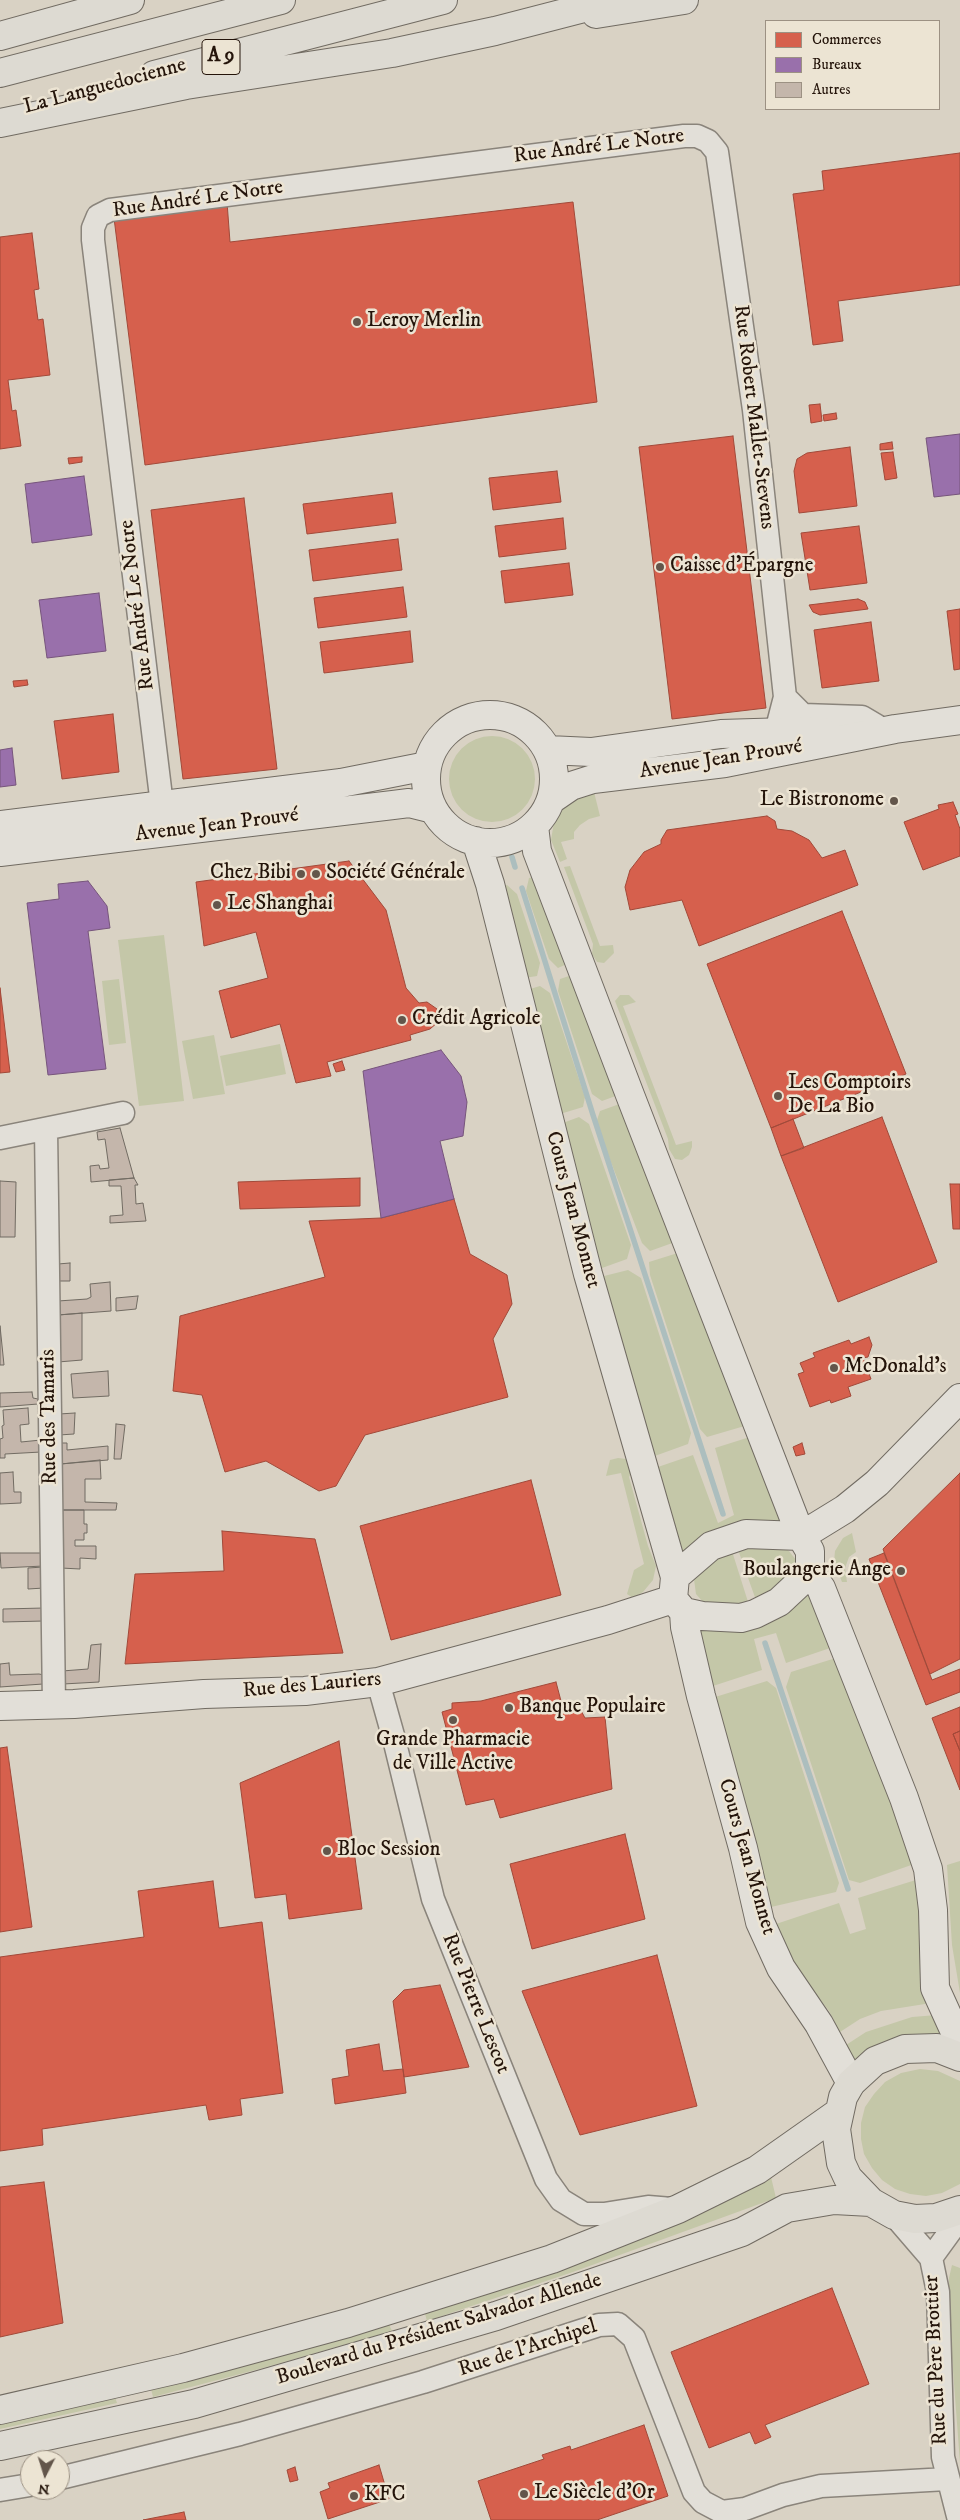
<!DOCTYPE html>
<html>
<head>
<meta charset="utf-8">
<style>
  body { margin:0 }
  #map { position:relative; width:960px; height:2520px; overflow:hidden; background:#d9d2c4; font-family:"IM FELL DW Pica",serif }
  canvas { display:block }
  .legend { position:absolute; left:765px; top:20px; width:175px; height:90px; box-sizing:border-box; background:#ece4d3; border:1px solid #9c9183; margin:0; padding:6px 9px; list-style:none; font-size:15px; color:#24140a }
  .legend li { display:flex; align-items:center; gap:10px; height:25px }
  .legend b { width:25px; border:1px solid #9c9183 }
  .north { position:absolute; left:20px; top:2450px; width:50px; height:50px; box-sizing:border-box; background:#ece4d3; border:1px solid #9c9183; border-radius:50%; rotate:185deg; font-size:14px; font-weight:700; line-height:20px; text-align:center; color:#24140a }
  .north::after { content:''; display:block; margin:auto; width:18px; height:22px; background:#63564b; clip-path:polygon(50% 0,100% 100%,50% 72%,0 100%) }
</style>
</head>
<body>
<div id="map">
<canvas width="960" height="2520"></canvas>
<ul class="legend">
<li><b style="height:14px;background:#d6604d"></b>Commerces</li>
<li><b style="height:14px;background:#9970ab"></b>Bureaux</li>
<li><b style="height:14px;background:#c4b6ab"></b>Autres</li>
</ul>
<div class="north">N</div>
</div>
<script>
const c = document.querySelector('canvas').getContext('2d');
c.lineJoin = 'round';
function fillPath(path, color) { c.fillStyle = color; c.fill(path, 'evenodd'); }
const toPath = rows => new Path2D(rows.map(r => 'M' + r).join(''));
function stroke(path, color, width, dash) { c.strokeStyle = color; c.lineWidth = width; c.lineCap = dash ? 'butt' : 'round'; c.setLineDash(dash || []); c.stroke(path); }
function drawText(font, color, halo, rows, align = 'center') {
  c.font = font + ' "IM FELL DW Pica",serif'; c.lineWidth = 5; c.setLineDash([]); c.textBaseline = 'middle'; c.strokeStyle = halo; c.fillStyle = color; for (const [text, x, y, turn = 0] of rows) {
    c.save(); c.translate(x, y); c.rotate((+turn || 0) * Math.PI / 180); c.textAlign = isNaN(turn) ? turn : align; if (halo) c.strokeText(text, 0, 0); c.fillText(text, 0, 0); c.restore();
  }
}
fillPath(toPath([
  '449 779a43 43 0 1 1 86 0a43 43 0 1 1-86 0Z',
  [594,792,600,816,589,819,580,825,574,832,574,839,561,842,567,859,560,862,551,840,555,816,569,801],
  [570,866,600,946,613,945,614,953,604,963,597,962,592,954,593,944,564,867],
  [538,876,571,962,558,968,549,959,526,891,529,878],
  [507,885,517,894,540,963,537,976,524,978,499,888],
  [164,935,184,1101,139,1106,118,940],
  [575,974,621,1094,602,1101,592,1094,558,991,560,979],
  [119,979,126,1043,109,1045,102,981],
  [540,986,550,993,585,1097,583,1107,560,1114,527,990],
  [620,995,629,995,636,1002,623,1006,676,1145,692,1141,692,1147,689,1155,682,1160,675,1159,669,1149,668,1139,615,1001],
  [214,1035,225,1094,193,1099,182,1041],
  [280,1044,286,1074,226,1086,220,1056],
  [625,1102,678,1241,650,1251,642,1243,596,1123,600,1111],
  [579,1117,589,1124,631,1245,627,1259,602,1268,560,1124],
  [681,1252,748,1425,707,1437,700,1429,650,1275,649,1262],
  [628,1270,641,1278,691,1433,688,1444,652,1457,604,1276],
  [753,1436,783,1517,776,1522,744,1523,721,1528,685,1552,678,1552,655,1468,693,1455,718,1523,734,1515,715,1448],
  [618,1458,626,1459,631,1463,632,1471,629,1477,648,1546,656,1566,653,1580,643,1592,633,1598,627,1594,634,1570,644,1564,621,1473,606,1476,610,1460],
  [852,1533,856,1552,849,1557,845,1568,847,1582,842,1582,834,1562,835,1551,843,1538],
  [736,1544,780,1546,789,1551,796,1560,794,1573,757,1603],
  [731,1548,749,1605,715,1604,703,1602,696,1594,694,1579,699,1572],
  [807,1593,816,1598,836,1646,786,1663,776,1633,754,1639,762,1670,713,1686,699,1637,700,1631],
  [839,1657,917,1863,860,1883,849,1880,786,1687,791,1672],
  [767,1681,776,1688,839,1883,836,1892,771,1907,712,1698],
  [960,1861,960,1993,952,1945,947,1865],
  [919,1879,931,2003,881,2011,860,2019,840,2032,829,2011,792,1962,776,1924,839,1903,850,1934,866,1929,858,1898],
  [937,2015,944,2031,940,2034,926,2035,852,2064,846,2045,866,2032,912,2017],
  [920,2069,938,2071,960,2081,960,2184,942,2193,926,2196,910,2194,895,2189,882,2180,872,2168,864,2154,861,2139,861,2123,865,2107,874,2094,885,2082,901,2073],
  [771,2177,776,2198,573,2272,427,2321,424,2310,676,2222],
  [952,2265,960,2268,960,2463,949,2317,949,2278],
  [388,2322,392,2331,263,2368,153,2397,150,2385],
  [114,2394,117,2403,0,2429,0,2419]
]), '#c4c7a8');
const shops = toPath([
  [960,153,960,285,838,301,843,341,813,345,793,194,824,190,822,171,960,153],
  [227,202,230,242,573,202,597,402,145,465,114,218,227,202],
  [32,233,39,289,34,290,38,320,43,319,50,375,8,380,12,411,16,410,21,446,0,449,0,237,32,233],
  [820,404,822,421,811,423,809,405,820,404],
  [836,413,837,419,824,421,823,415,836,413],
  [733,436,766,708,672,719,639,447,733,436],
  [892,442,893,449,880,450,880,444,892,442],
  [850,447,857,506,799,513,794,471,797,459,807,453,850,447],
  [893,452,897,478,885,480,881,453,893,452],
  [82,457,82,462,69,464,68,458,82,457],
  [557,471,561,502,493,510,489,478,557,471],
  [392,493,396,523,307,534,303,504,392,493],
  [244,498,277,769,183,779,151,510,244,498],
  [563,518,566,549,499,557,495,526,563,518],
  [859,526,867,583,810,590,801,533,859,526],
  [398,539,402,570,313,581,309,550,398,539],
  [569,563,573,595,505,603,501,571,569,563],
  [403,587,407,617,318,628,314,598,403,587],
  [858,599,865,602,868,609,820,615,813,612,809,605,858,599],
  [960,609,960,669,954,670,947,611,960,609],
  [871,622,879,681,822,688,814,630,871,622],
  [410,631,413,662,324,673,320,642,410,631],
  [27,680,28,685,14,687,13,681,27,680],
  [113,714,119,772,62,779,54,721,113,714],
  [953,802,958,814,955,815,960,829,960,856,923,870,904,822,939,809,938,805,953,802],
  [767,816,775,821,777,829,792,831,809,840,822,858,845,850,858,885,699,946,682,900,630,910,625,887,630,870,644,852,661,844,661,840,667,830,767,816],
  [349,861,386,910,406,988,419,1003,427,1002,437,1009,438,1022,430,1029,410,1035,411,1040,327,1062,331,1076,296,1083,280,1024,231,1038,219,991,268,978,256,932,204,946,196,882,349,861],
  [842,911,906,1074,771,1128,707,964,842,911],
  [0,988,10,1072,0,1073,0,988],
  [342,1061,345,1070,336,1072,333,1064,342,1061],
  [882,1117,937,1262,838,1302,781,1156,882,1117],
  [793,1119,804,1148,781,1156,771,1128,793,1119],
  [360,1178,360,1206,240,1209,238,1182,360,1178],
  [950,1184,960,1184,960,1229,953,1229,950,1184],
  [454,1199,470,1254,507,1275,512,1304,493,1339,508,1397,365,1435,336,1486,319,1491,266,1461,225,1472,202,1395,173,1391,180,1316,325,1277,309,1221,381,1218,454,1199],
  [869,1337,872,1345,868,1357,863,1358,871,1379,848,1387,851,1396,831,1403,830,1400,810,1407,798,1374,804,1372,800,1363,815,1357,813,1353,849,1340,851,1344,869,1337],
  [802,1443,805,1454,796,1456,793,1447,802,1443],
  [960,1473,960,1659,930,1674,883,1549,960,1473],
  [531,1480,561,1595,391,1640,360,1526,531,1480],
  [222,1531,315,1539,343,1653,125,1664,135,1574,224,1571,222,1531],
  [884,1553,932,1680,960,1669,960,1692,926,1705,869,1559,884,1553],
  [556,1682,561,1701,578,1705,585,1718,605,1717,612,1789,500,1818,494,1799,466,1805,442,1712,452,1709,452,1703,481,1701,556,1682],
  [960,1707,960,1731,953,1734,960,1751,960,1790,932,1718,960,1707],
  [960,1731,960,1751,953,1734,960,1731],
  [339,1741,362,1909,289,1919,286,1894,255,1898,240,1783,339,1741],
  [7,1747,32,1927,0,1932,0,1748,7,1747],
  [625,1834,645,1919,532,1949,510,1864,625,1834],
  [213,1881,219,1928,262,1922,283,2093,240,2099,242,2115,209,2120,206,2105,42,2129,43,2145,0,2151,0,1957,144,1937,138,1891,213,1881],
  [657,1955,697,2106,580,2135,522,1991,657,1955],
  [440,1985,469,2067,404,2077,393,2001,404,1990,440,1985],
  [379,2044,383,2071,403,2069,406,2093,335,2104,332,2079,349,2076,346,2050,379,2044],
  [44,2182,63,2323,0,2337,0,2187,44,2182],
  [832,2288,869,2384,765,2425,771,2437,755,2444,750,2432,709,2448,671,2352,832,2288],
  [644,2425,668,2496,597,2520,491,2520,478,2481,544,2459,542,2455,570,2446,571,2450,644,2425],
  [379,2465,389,2499,328,2519,320,2492,330,2488,328,2483,379,2465],
  [295,2467,298,2480,290,2482,287,2470,295,2467],
  [184,2512,186,2520,143,2520,148,2519,184,2512]
]);
fillPath(shops, '#d6604d');
stroke(shops, '#a14939', 1);
const offices = toPath([
  [960,434,960,494,934,497,926,438,960,434],
  [84,476,92,535,32,543,25,484,84,476],
  [99,593,106,651,47,658,39,600,99,593],
  [12,748,16,785,0,787,0,750,12,748],
  [88,881,107,906,110,928,88,931,106,1069,48,1075,27,903,59,899,58,884,88,881],
  [441,1050,461,1076,467,1102,463,1136,440,1141,454,1199,381,1218,363,1071,441,1050]
]);
fillPath(offices, '#9970ab');
stroke(offices, '#76547b', 1);
stroke(toPath([
  [512,857,515,867],
  [522,888,593,1115,723,1514],
  [765,1643,848,1889]
]), '#acbebe', 5.5);
const building = toPath([
  [120,1128,134,1178,91,1182,90,1166,99,1165,100,1169,109,1168,105,1139,98,1140,97,1132,120,1128],
  [134,1178,138,1185,135,1185,136,1204,143,1203,146,1221,110,1223,110,1216,123,1215,121,1186,109,1186,109,1180,134,1178],
  [0,1181,16,1182,15,1237,0,1237,0,1181],
  [70,1263,70,1281,58,1281,58,1264,70,1263],
  [110,1282,111,1311,58,1315,58,1301,87,1299,91,1297,90,1284,110,1282],
  [138,1296,136,1309,116,1311,116,1298,138,1296],
  [82,1313,82,1360,58,1362,58,1315,82,1313],
  [0,1326,4,1365,0,1365,0,1326],
  [108,1371,109,1396,73,1398,71,1374,108,1371],
  [32,1392,33,1398,38,1399,38,1404,0,1407,0,1393,32,1392],
  [28,1408,29,1424,20,1425,21,1442,41,1440,41,1452,5,1454,5,1458,0,1458,0,1439,3,1438,2,1426,4,1425,3,1410,28,1408],
  [75,1413,74,1434,59,1435,59,1414,75,1413],
  [116,1424,125,1425,121,1459,114,1459,116,1424],
  [60,1443,67,1443,67,1450,108,1446,108,1460,60,1464,60,1443],
  [100,1460,101,1479,85,1479,85,1502,117,1503,116,1510,60,1510,61,1464,100,1460],
  [13,1472,14,1492,21,1492,21,1503,0,1504,0,1473,13,1472],
  [60,1510,84,1510,84,1524,87,1524,87,1533,84,1533,84,1540,75,1540,75,1546,96,1546,96,1559,80,1558,80,1569,61,1568,60,1510],
  [0,1553,43,1553,44,1566,1,1568,0,1553],
  [43,1567,44,1588,28,1589,28,1568,43,1567],
  [44,1608,44,1621,3,1622,3,1609,44,1608],
  [101,1644,99,1682,63,1684,62,1671,88,1669,91,1645,101,1644],
  [9,1663,10,1675,39,1674,44,1675,43,1684,0,1687,0,1664,9,1663]
]);
fillPath(building, '#c4b6ab');
stroke(building, '#716b62', 1);
const street = toPath([
  [785,697,803,715,862,717,884,730],
  [162,805,93,240,93,228,98,216,110,210,684,136,697,136,708,141,717,152,754,410,785,697,778,724,778,732],
  [46,1129,54,1705],
  [0,1138,123,1113],
  [378,1682,394,1739,433,1899,546,2179,561,2200,584,2214,604,2214,648,2207,672,2209],
  [894,2215,931,2258,938,2292,943,2457,959,2520],
  [931,2258,960,2218],
  [60,2478,240,2434,423,2382,599,2325,618,2324,634,2338,694,2492,703,2502,722,2512,745,2509,783,2495,821,2486,947,2479],
  [0,2490,30,2485]
]);
const secondary = toPath([
  '426 779a64 64 0 1 1 128 0a64 64 0 1 1-128 0Z',
  [548,750,591,752,721,734,821,731],
  [552,799,571,786,593,779,725,763,895,729,960,720],
  [0,825,341,783,427,766],
  [534,826,537,851,630,1095,801,1536,810,1551,810,1573,779,1602,755,1614,741,1618,702,1616,684,1612,673,1599,675,1577,711,1546,746,1534,801,1536],
  [476,841,490,884,588,1274,675,1577],
  [0,852,393,805,409,803,433,809],
  [801,1536,845,1509,877,1483,960,1398],
  [810,1573,821,1588,904,1798,928,1869,933,1910,935,1988,960,2043],
  [684,1612,685,1627,701,1696,743,1848,760,1922,781,1968,819,2024,851,2083],
  [0,1706,74,1704,204,1694,305,1691,378,1682,608,1620,673,1599]
]);
const primary = toPath([
  [960,2057,937,2048,905,2049,875,2061,851,2083,843,2097,836,2129,841,2163,848,2178,871,2202,894,2215,915,2219,936,2218,960,2210],
  [0,2410,183,2368,348,2323,552,2259,678,2209,757,2170,838,2113],
  [0,2446,194,2404,496,2316,742,2232,787,2208,834,2200,871,2202]
]);
const highway = toPath([
  [596,14,684,0],
  [0,36,130,0],
  [0,73,281,0],
  [154,75,443,0],
  [0,123,186,85,392,53,495,31,615,0]
]);
stroke(street, '#8a847b', 25);
stroke(secondary, '#716b62', 30);
stroke(primary, '#716b62', 30);
stroke(highway, '#716b62', 30);
stroke(street, '#e2dfd8', 22);
stroke(secondary, '#e2dfd8', 28);
stroke(primary, '#dddad2', 28);
stroke(highway, '#dddad2', 28);
for (const [x, y, r, color] of [
  [357,322,5,"#63564b"],
  [660,567,5,"#63564b"],
  [894,801,5,"#63564b"],
  [301,874,5,"#63564b"],
  [316,874,5,"#63564b"],
  [217,905,5,"#63564b"],
  [402,1020,5,"#63564b"],
  [778,1096,5,"#63564b"],
  [834,1368,5,"#63564b"],
  [901,1571,5,"#63564b"],
  [509,1708,5,"#63564b"],
  [453,1720,5,"#63564b"],
  [327,1851,5,"#63564b"],
  [524,2494,5,"#63564b"],
  [354,2496,5,"#63564b"]
]) { const dot = new Path2D(); dot.arc(x, y, r, 0, 2 * Math.PI); c.fillStyle = color; c.fill(dot); stroke(dot, '#ece4d3', 2); }
for (const [x, y, w] of [
  [221,57,38]
]) { const box = new Path2D(); box.roundRect(x - w / 2, y - 17.5, w, 35, 4); c.fillStyle = '#ece4d3'; c.fill(box); stroke(box, '#24140a', 1); }
drawText('bold 20px', '#24140a', null, [
  ["A 9",221,57]
]);
drawText('21px', '#24140a', '#ece4d3', [
  ["La Languedocienne",105,87,-15],
  ["Rue André Le Notre",599,147,-7],
  ["Rue André Le Notre",198,200,-8],
  ["Rue Robert Mallet-Stevens",753,417,83],
  ["Rue André Le Notre",138,605,-97],
  ["Avenue Jean Prouvé",721,760,-9],
  ["Avenue Jean Prouvé",217,826,-7],
  ["Cours Jean Monnet",572,1210,75],
  ["Rue des Tamaris",50,1417,-91],
  ["Rue des Lauriers",312,1686,-5],
  ["Cours Jean Monnet",746,1857,74],
  ["Rue Pierre Lescot",475,2004,68],
  ["Boulevard du Président Salvador Allende",439,2330,-17],
  ["Rue de l'Archipel",528,2349,-18],
  ["Rue du Père Brottier",937,2360,-93]
]);
drawText('21px', '#24140a', '#ece4d3', [
  ["Leroy Merlin",367,322],
  ["Caisse d'Épargne",670,567],
  ["Le Bistronome",884,801,"right"],
  ["Chez Bibi",291,874,"right"],
  ["Société Générale",326,874],
  ["Le Shanghai",227,905],
  ["Crédit Agricole",412,1020],
  ["Les Comptoirs",788,1084],
  ["De La Bio",788,1108],
  ["McDonald's",844,1368],
  ["Boulangerie Ange",891,1571,"right"],
  ["Banque Populaire",519,1708],
  ["Grande Pharmacie",453,1741,"center"],
  ["de Ville Active",453,1765,"center"],
  ["Bloc Session",337,1851],
  ["Le Siècle d'Or",534,2494],
  ["KFC",364,2496]
], 'left');
</script>
</body>
</html>
